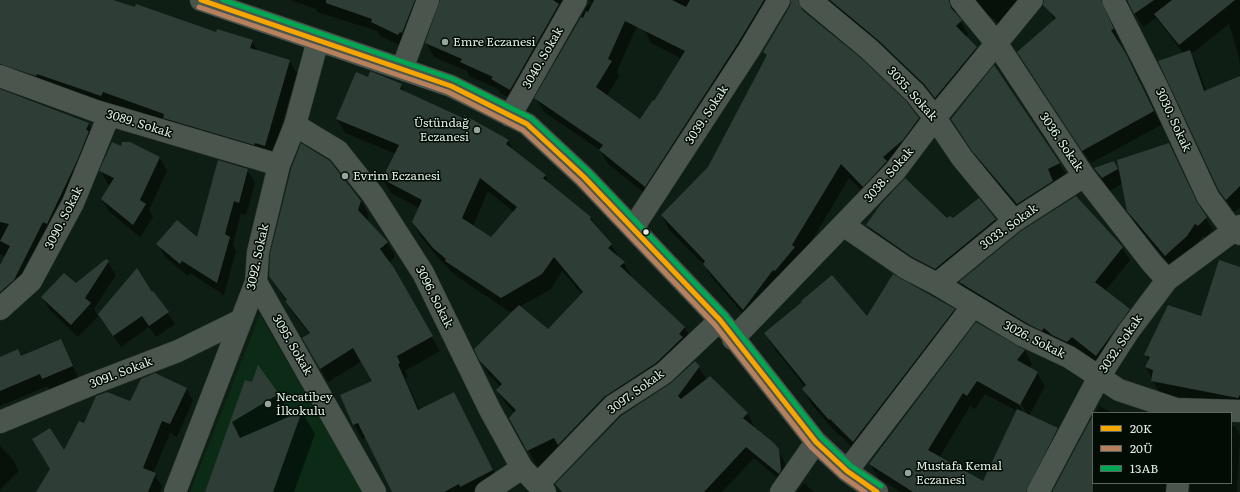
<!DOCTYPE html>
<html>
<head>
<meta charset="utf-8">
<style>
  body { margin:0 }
  #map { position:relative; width:1240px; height:492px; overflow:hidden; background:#0f1e14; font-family:Literata,serif }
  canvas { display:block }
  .legend { position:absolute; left:1092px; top:412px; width:140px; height:72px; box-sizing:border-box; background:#020b04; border:1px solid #5a665d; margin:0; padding:5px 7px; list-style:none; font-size:12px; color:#dfefe3 }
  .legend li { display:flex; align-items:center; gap:8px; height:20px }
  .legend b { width:20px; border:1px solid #5a665d }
</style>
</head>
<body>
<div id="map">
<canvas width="1240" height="492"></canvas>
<ul class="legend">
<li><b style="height:5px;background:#f7a600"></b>20K</li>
<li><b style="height:5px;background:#b6815c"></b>20Ü</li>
<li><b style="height:5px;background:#00a651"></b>13AB</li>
</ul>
</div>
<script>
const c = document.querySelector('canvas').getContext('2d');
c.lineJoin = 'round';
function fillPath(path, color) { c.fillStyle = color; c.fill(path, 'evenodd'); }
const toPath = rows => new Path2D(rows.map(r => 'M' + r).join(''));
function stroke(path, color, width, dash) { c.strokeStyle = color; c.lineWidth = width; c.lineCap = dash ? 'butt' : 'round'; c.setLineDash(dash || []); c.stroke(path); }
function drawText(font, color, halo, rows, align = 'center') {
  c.font = font + ' Literata,serif'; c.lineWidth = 3; c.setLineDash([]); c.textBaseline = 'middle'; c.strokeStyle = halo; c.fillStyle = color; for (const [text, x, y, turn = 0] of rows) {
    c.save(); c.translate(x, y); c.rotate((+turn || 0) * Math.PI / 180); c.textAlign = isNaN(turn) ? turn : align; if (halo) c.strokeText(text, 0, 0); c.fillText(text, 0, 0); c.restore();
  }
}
fillPath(toPath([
  [260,315,363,492,190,492]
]), '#0b2b17');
fillPath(toPath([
  [0,0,110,0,216,33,252,41,258,51,289,60,297,73,272,158,0,79],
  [290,0,587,0,588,2,584,1,518,103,500,93,498,89,469,76,467,71,434,57,426,43,441,2,435,1,406,48,380,36,377,31,317,12,316,9],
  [589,0,607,0,637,26,617,71,619,76,607,96,640,120,655,102,681,58,651,43,644,29,635,0,786,0,653,200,608,164,600,150,544,112,536,98,589,3,590,5,592,4],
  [827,0,1034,0,1005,29,974,2,956,10,956,14,968,34,966,37,976,48,984,61,943,111],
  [1037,0,1240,0,1240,70,1239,57,1229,24,1191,54,1197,65,1206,91,1240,78,1240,207,1234,212,1220,190,1184,54,1156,18,1143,27,1129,3,1122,1,1110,6,1108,14,1120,43,1119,44,1134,69,1161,125,1091,163,1026,66,1055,21,1044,2],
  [368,78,401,85,406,93,508,140,514,152,545,175,550,185,591,218,611,244,619,258,624,263,632,277,631,278,685,328,693,342,563,452,537,466,510,418,515,413,506,404,497,390,501,387,489,375,480,360,517,308,510,312,455,275,442,262,421,237,413,222,419,208,391,193,383,179,396,154,345,133,337,119],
  [488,191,514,212,492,239,473,226],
  [562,271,582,294,548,331,519,307,551,289],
  [0,90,88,124,96,137,17,297,2,289,0,285,0,267,6,257,0,254],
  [918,119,927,134,872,201,849,178,801,259,752,324,713,279,705,266,670,231,662,216],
  [952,119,1059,163,1067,176,1025,217,981,164],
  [1169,144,1198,207,1213,230,1205,237,1203,236,1194,248,1172,268,1135,223,1128,210,1123,183,1110,191,1095,169,1114,162,1121,175],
  [121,147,160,158,167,171,149,210,153,217,140,237,110,212,102,199,111,186,108,184,101,171],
  [247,170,255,183,246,215,241,214,233,244,236,251,224,295,190,273,188,276,165,257,158,244,198,239],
  [979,200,996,220,1003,233,943,282,874,238,867,226,952,220],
  [361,201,369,215,367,221,387,242,395,256,389,263,440,351,405,371,408,377,405,378,419,410,462,408,500,484,484,492,393,492,366,437,362,439,354,425,341,395,373,381,362,361,328,382,303,338,310,334,295,316,270,275],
  [1022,232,1122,248,1130,260,1105,291,1129,310,1136,322,1103,368,1079,349,1075,354,967,295,960,283],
  [108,262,116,275,94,309,98,316,78,337,50,310,42,297,76,285],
  [1240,268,1240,409,1160,394,1146,367,1149,361,1146,355,1201,317],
  [153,292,175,324,156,337,149,327,121,347,106,325],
  [954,310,964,326,863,458,840,435,839,436,812,405,803,389,805,387,775,349,765,333],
  [977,324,1025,351,1032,364,1029,368,1037,372,1045,386,1029,416,1057,429,1065,442,1039,492,901,492,878,478,870,464],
  [985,394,1017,411,983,483,939,458,970,406,975,409],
  [1019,400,1027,414,1024,414,1017,401],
  [60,340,79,379,50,391,48,386,0,406,0,358,21,357],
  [695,362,707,380,747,413,754,426,752,428,778,450,785,463,788,483,786,485,754,458,722,492,561,492,556,484],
  [246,381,278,394,291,417,302,412,315,434,294,492,206,492],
  [186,388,193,401,177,437,170,433,153,473,162,486,160,492,38,492,64,452,84,425,131,403],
  [1099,406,1113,413,1095,413],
  [1093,417,1093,483,1231,483,1231,426,1235,426,1240,435,1237,492,1190,492,1190,485,1187,484,1174,492,1053,492],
  [0,446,12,458,19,471,0,490],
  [803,484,805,484,814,492,797,492]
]), '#0007');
fillPath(toPath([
  [0,0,113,0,135,7,136,4,216,32,217,29,253,40,250,48,290,60,265,146,255,143,254,145,163,118,164,114,103,92,101,96,37,74,36,76,0,64],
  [326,0,415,0,402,33,400,32,398,35,371,22,372,19,326,3],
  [440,0,553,0,559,4,510,90,491,79,493,77,460,62,462,59,425,43],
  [594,0,672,0,686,7,690,0,764,0,738,43,645,187,599,150,603,145,534,98,581,17,583,18,586,11,588,12],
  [625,21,685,51,654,101,653,100,640,119,596,87,612,61,608,59],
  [791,0,798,0,802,10,861,58,906,101,919,118,903,140,883,157,887,161,863,187,841,164,792,245,795,247,775,271,773,270,743,310,703,264,705,261,661,215,708,167,767,55,763,52,790,6],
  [830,0,949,0,951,8,962,20,956,26,977,47,935,98,924,84,878,40],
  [1044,0,1101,0,1114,29,1111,30,1126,54,1154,111,1082,151,1017,52,1056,18,1043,5],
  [1127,0,1154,0,1134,14],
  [1172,0,1235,0,1179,45,1154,14],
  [1190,50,1204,91,1240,76,1240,186,1226,200,1219,191,1158,61],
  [994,65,1060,163,1048,169,1053,181,1017,204,972,151,951,119],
  [370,71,402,84,400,89,463,118,464,115,509,140,506,144,546,175,543,178,591,217,590,219,612,244,608,248,625,262,620,266,685,327,679,334,683,337,656,363,604,397,558,445,554,438,527,451,509,418,516,410,496,390,502,384,479,360,474,349,519,305,548,329,583,292,554,257,542,274,501,298,445,261,446,259,433,248,412,222,422,200,382,179,399,145,336,119,356,72,368,77],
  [480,178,517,207,491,237,462,218],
  [0,89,89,123,86,130,89,131,77,161,47,224,43,222,14,280,0,292,0,265,10,246,0,241,9,224,0,222],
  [112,142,121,146,122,142,130,142,160,157,140,200,146,204,133,225,101,199,114,178,99,171],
  [301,143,330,161,361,201,358,210,388,242,380,249,394,268,433,336,397,356,400,363,398,364,418,410,454,392,493,470,460,487,459,484,444,492,392,492,358,423,353,425,340,395,372,381,353,348,320,369,302,338,310,333,285,301,287,300,269,276,270,254,291,169],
  [1169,143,1197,202,1207,217,1198,226,1195,224,1187,236,1165,256,1127,211,1117,160],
  [218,160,248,169,239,203,234,201,225,234,230,237,217,283,182,261,180,264,156,244,177,220,197,237],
  [1114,161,1118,169,1102,178,1094,168],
  [905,178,947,218,950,216,953,218,979,198,996,219,935,269,912,257,866,225,880,205],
  [1076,196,1123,247,1095,282,1130,309,1096,356,1072,337,1067,342,1052,335,1044,328,1042,331,1028,324,959,282,1021,231],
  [106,259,109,261,85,298,91,303,71,325,41,297,64,273,76,283],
  [1219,260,1240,267,1240,395,1238,398,1151,381,1153,370,1145,367,1150,357,1144,355,1168,305,1201,316],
  [137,268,152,292,153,291,169,312,149,326,142,316,113,336,98,314],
  [893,274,955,309,853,442,830,419,829,420,802,389,806,385,764,333,802,302,801,301,832,275,867,316],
  [976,322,1025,350,1017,360,1038,372,1020,405,977,381,967,396,963,393,928,450,983,481,1017,409,1058,428,1026,492,913,492,869,464],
  [61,339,73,366,42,379,40,374,0,391,0,357,18,349,21,356],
  [695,361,700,366,678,396,681,399,710,376,748,413,743,418,774,443,779,449,781,470,779,474,746,447,704,492,562,492,555,484,621,416,671,383],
  [258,365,279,394,232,422,240,438,302,411,273,492,205,492,245,380,252,382],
  [155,373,187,388,170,424,162,421,143,468,156,473,148,492,36,492,50,469,32,439,50,428,64,450,79,421,84,423,96,396,107,392,130,401,141,379],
  [1093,415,1093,492,1052,492]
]), '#2e3e36');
const minor = toPath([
  [201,0,451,86,527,124,584,177,720,320,816,442,847,471,877,492],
  [810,0,869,49,915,93,935,118,962,158,1014,221],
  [961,0,997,44,1084,176,1151,262,1167,280],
  [1113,0,1156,85,1208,197,1233,231,1240,234],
  [402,69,428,0],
  [0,76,96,111,279,165],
  [510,116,576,0],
  [295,125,338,151,373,195,423,273,490,410,522,468,545,492],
  [843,225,906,268,937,284,1022,335,1069,357,1119,390,1176,409,1240,411],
  [633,228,749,50,779,0],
  [256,282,375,492],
  [937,284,1014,221,1084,176],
  [0,309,31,281,73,203,109,115],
  [733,339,895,171,935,118,1032,0],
  [0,422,92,384,178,351,241,320],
  [847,471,973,306],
  [538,484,613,406,664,373,720,320],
  [175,492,256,282,258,252,279,165,295,125,318,40],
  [486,492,522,468],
  [781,492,816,442],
  [1038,492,1099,377,1128,332,1167,280,1240,226],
  [1177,492,1178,483]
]);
stroke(minor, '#2b352e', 23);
stroke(minor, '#4a554d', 22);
stroke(toPath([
  [201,0,451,86,527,124,584,177,720,320,816,442,847,471,877,492]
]), '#f7a600', 5);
stroke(toPath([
  [199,7,448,92,523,130,579,182,715,325,811,447,842,476,865,492]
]), '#b6815c', 5);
stroke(toPath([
  [223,0,453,79,531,118,589,172,725,315,821,437,851,466,881,486]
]), '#00a651', 5);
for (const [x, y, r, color] of [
  [445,42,4,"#96a69b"],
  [477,130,4,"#96a69b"],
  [345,176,4,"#96a69b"],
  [646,232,3.5,"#dfefe3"],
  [268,404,4,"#96a69b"],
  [908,473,4,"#96a69b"]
]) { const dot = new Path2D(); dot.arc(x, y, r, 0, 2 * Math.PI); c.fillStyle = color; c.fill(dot); stroke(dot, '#020b04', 1.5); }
drawText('12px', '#dfefe3', '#020b04', [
  ["Emre Eczanesi",453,42],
  ["Üstündağ",469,123,"right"],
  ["Eczanesi",469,137,"right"],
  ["Evrim Eczanesi",353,176],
  ["Necatibey",276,397],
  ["İlkokulu",276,411],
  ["Mustafa Kemal",916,466],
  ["Eczanesi",916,480]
], 'left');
drawText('12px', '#dfefe3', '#020b04', [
  ["3040. Sokak",543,58,-60],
  ["3035. Sokak",912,94,48],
  ["3039. Sokak",707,115,-57],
  ["3030. Sokak",1173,120,65],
  ["3089. Sokak",139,124,17],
  ["3036. Sokak",1061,142,56],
  ["3038. Sokak",889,175,-49],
  ["3090. Sokak",64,218,-63],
  ["3033. Sokak",1009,227,-36],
  ["3092. Sokak",258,257,-78],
  ["3096. Sokak",434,297,63],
  ["3026. Sokak",1034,340,27],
  ["3032. Sokak",1121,344,-56],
  ["3095. Sokak",292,345,60],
  ["3091. Sokak",121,373,-21],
  ["3097. Sokak",636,392,-36]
]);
</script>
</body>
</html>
